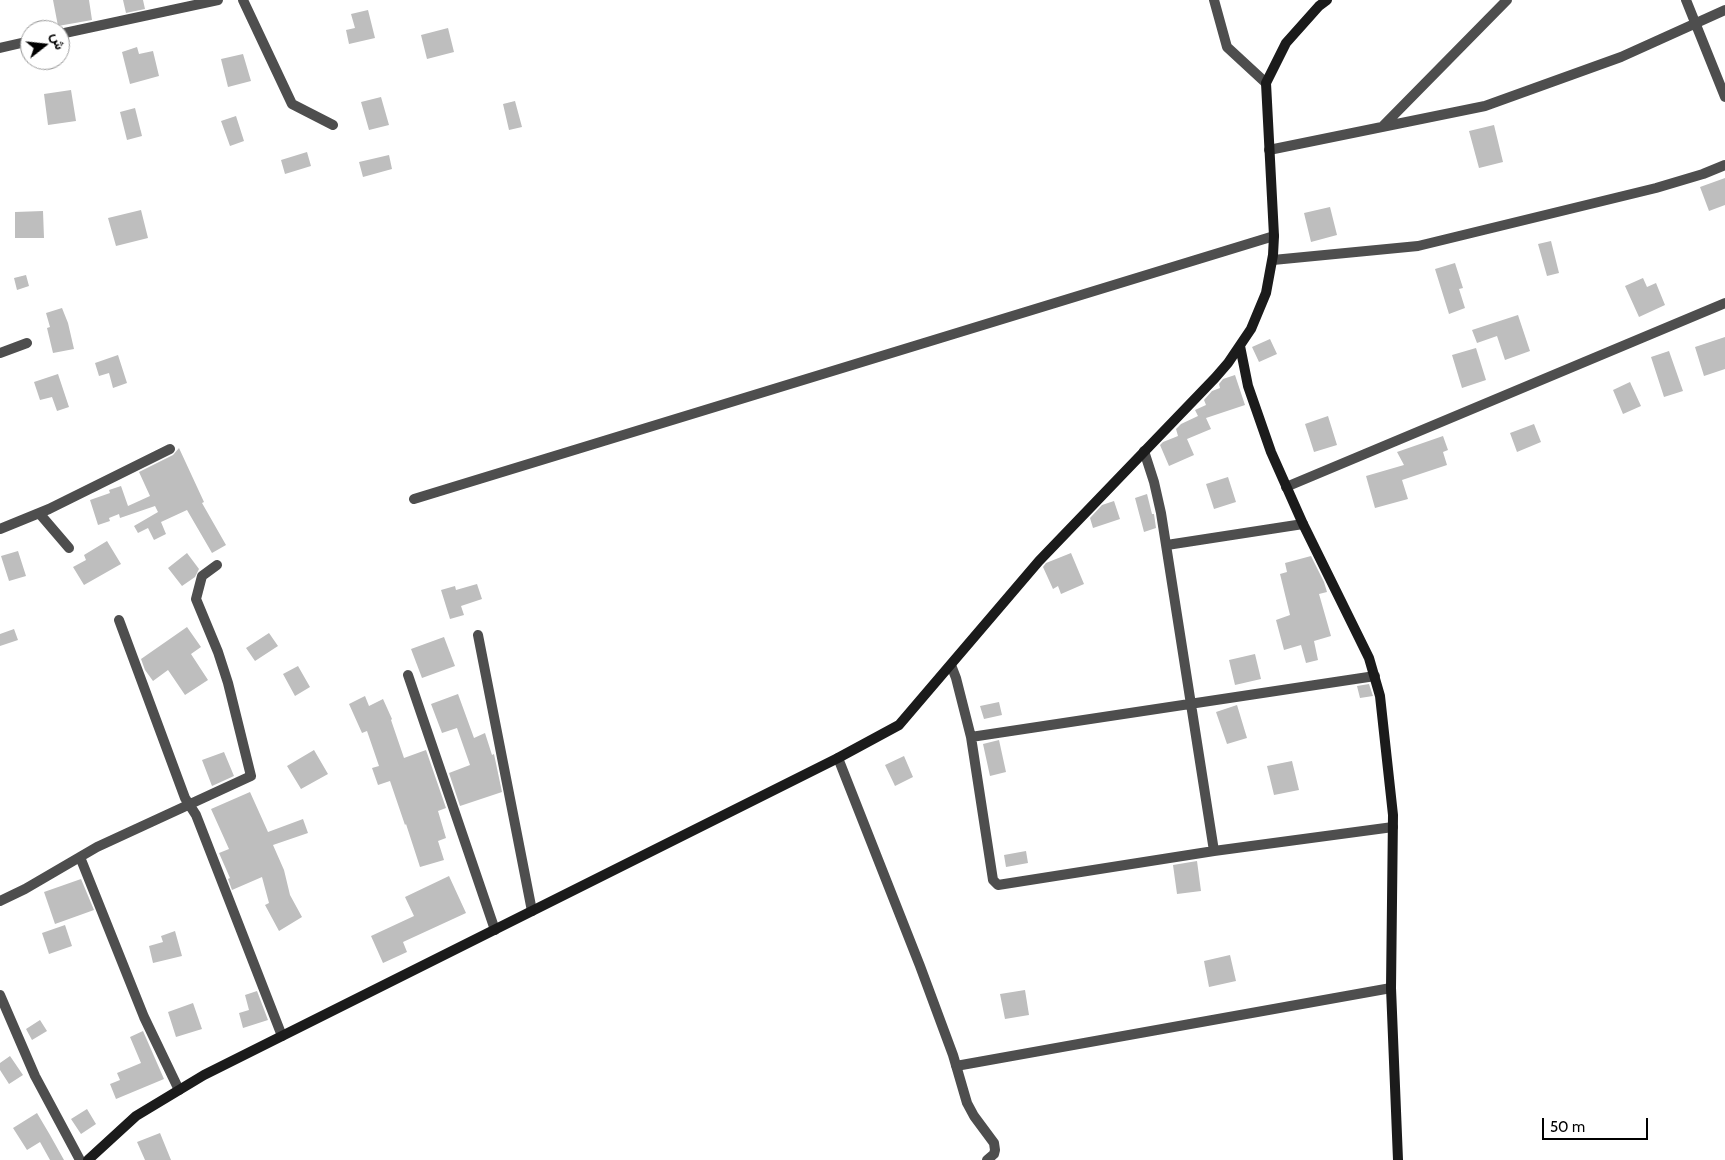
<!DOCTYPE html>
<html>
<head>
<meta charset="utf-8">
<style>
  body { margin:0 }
  #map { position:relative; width:1725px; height:1160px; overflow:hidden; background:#fff; font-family:Cabin,Vazirmatn,sans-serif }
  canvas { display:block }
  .north { position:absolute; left:20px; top:20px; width:50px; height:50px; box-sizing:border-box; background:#fff; border:1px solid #999; border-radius:50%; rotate:74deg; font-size:14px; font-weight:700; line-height:20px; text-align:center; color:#000 }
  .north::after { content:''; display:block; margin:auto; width:18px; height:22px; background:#000; clip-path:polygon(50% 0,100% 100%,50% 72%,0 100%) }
  .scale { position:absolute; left:1542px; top:1118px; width:106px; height:22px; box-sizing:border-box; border:2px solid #000; border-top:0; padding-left:6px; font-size:15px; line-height:18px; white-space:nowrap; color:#000; -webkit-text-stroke:4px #fff; paint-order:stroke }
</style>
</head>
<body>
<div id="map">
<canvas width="1725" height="1160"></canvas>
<div class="north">ش</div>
<div class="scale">50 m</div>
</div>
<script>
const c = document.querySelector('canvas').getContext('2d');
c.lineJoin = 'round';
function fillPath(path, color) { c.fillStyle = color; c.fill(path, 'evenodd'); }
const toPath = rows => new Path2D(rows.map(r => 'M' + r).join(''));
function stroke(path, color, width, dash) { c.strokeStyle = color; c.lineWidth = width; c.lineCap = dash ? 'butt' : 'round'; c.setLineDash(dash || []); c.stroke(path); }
fillPath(toPath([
  [53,0,89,0,92,20,58,26],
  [123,0,143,0,145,9,126,13],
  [368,10,375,38,349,44,346,30,355,28,351,14],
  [448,28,454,52,427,59,421,35],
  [137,47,139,54,153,51,159,76,130,84,122,52],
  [243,54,251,81,228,87,221,59],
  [71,90,76,121,48,125,44,94],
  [381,97,389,125,369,130,361,102],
  [515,101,522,127,509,130,503,104],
  [135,108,142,136,127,140,120,112],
  [236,116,244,141,230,146,221,121],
  [1494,125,1503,162,1479,168,1469,131],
  [307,152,311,166,285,174,281,160],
  [389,155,392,169,363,177,359,162],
  [1725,178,1725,205,1709,211,1700,187],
  [1330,207,1337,235,1311,242,1304,213],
  [141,210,148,238,116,246,108,218],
  [43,211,44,238,15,238,15,212],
  [1551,241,1559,273,1547,276,1538,244],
  [1455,263,1463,288,1459,289,1465,308,1449,314,1435,269],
  [26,275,29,286,17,290,14,278],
  [1643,278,1647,287,1656,283,1665,305,1639,317,1625,286],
  [62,308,68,323,74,349,53,353,47,328,50,327,46,313],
  [1518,315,1530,351,1505,360,1497,336,1477,343,1472,330],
  [1725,337,1725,369,1704,376,1695,347],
  [1270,339,1277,354,1259,362,1252,347],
  [1476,348,1486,380,1462,388,1452,355],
  [1669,351,1683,391,1664,397,1651,357],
  [118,355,127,383,113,388,109,373,99,376,95,363],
  [58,374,69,407,57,411,52,397,40,400,34,382],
  [1235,375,1245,405,1206,418,1211,429,1187,439,1194,455,1169,466,1160,445,1163,442,1178,436,1176,429,1181,424,1198,416,1195,410,1206,405,1204,400,1212,391,1220,388,1219,384,1223,379],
  [1630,382,1641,406,1623,414,1613,390],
  [1328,416,1337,445,1314,452,1305,424],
  [1534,424,1541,442,1517,452,1510,433],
  [1443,436,1448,450,1443,452,1447,465,1402,480,1408,499,1375,508,1366,476,1404,465,1397,452],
  [179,448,204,502,202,503,226,545,212,553,187,510,161,522,166,534,154,540,148,528,138,533,134,526,158,512,155,506,120,518,119,514,109,518,110,521,98,525,90,500,110,493,109,490,121,486,128,506,150,496,139,472,173,455],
  [1228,477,1236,502,1214,509,1206,484],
  [1147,494,1152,514,1154,514,1156,528,1144,532,1135,498],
  [1114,501,1120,519,1093,528,1090,518,1102,505],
  [107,541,121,564,84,585,73,567,86,560,84,555],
  [18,551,26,576,9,581,1,556],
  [187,553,199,569,195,577,182,586,168,568],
  [1071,553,1084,584,1061,594,1058,586,1053,589,1043,567,1046,563],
  [1311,556,1324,582,1327,592,1319,594,1331,636,1314,641,1318,660,1306,663,1301,645,1284,650,1276,620,1290,615,1280,574,1287,572,1285,563],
  [477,584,482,599,461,606,464,615,450,619,441,590,455,586,456,590],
  [187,627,201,647,191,654,208,680,185,695,168,670,153,681,145,670,141,659],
  [14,629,18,640,0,646,0,634],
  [269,633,278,646,255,661,246,648],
  [444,637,455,666,422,678,411,649],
  [1255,654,1261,679,1235,685,1229,660],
  [298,666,310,687,295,696,283,674],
  [1369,684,1373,696,1360,698,1357,686],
  [458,694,474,738,485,733,492,755,494,754,502,792,460,806,449,773,470,765,457,728,442,733,431,704],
  [365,696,369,706,383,699,392,719,391,720,404,758,426,750,446,808,438,811,446,838,438,841,444,860,420,867,406,824,405,825,390,781,378,785,372,768,379,766,367,731,362,733,349,704],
  [999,702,1002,715,984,719,980,706],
  [1237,705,1247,738,1227,744,1216,712],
  [999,740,1006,772,990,776,983,744],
  [314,750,328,774,301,789,287,766],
  [224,752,234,776,212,786,202,760],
  [904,756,913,777,895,786,885,765],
  [1292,761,1299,790,1274,795,1267,766],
  [250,792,268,832,303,819,308,833,273,845,284,870,290,895,302,917,279,931,265,905,269,903,262,877,232,890,228,879,230,878,219,853,229,849,211,809],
  [1026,851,1028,863,1006,867,1004,855],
  [1197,861,1201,891,1177,894,1173,865],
  [449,876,466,913,403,942,407,952,383,963,371,936,414,916,405,897],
  [81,879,94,910,55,924,44,892],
  [65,925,72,946,49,954,42,933],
  [175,931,182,956,153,963,149,946,163,942,161,936],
  [1230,955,1236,981,1209,987,1204,961],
  [1025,990,1029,1015,1005,1019,1000,994],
  [257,991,268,1020,243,1028,239,1013,249,1010,245,995],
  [193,1003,202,1029,176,1037,168,1012],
  [40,1020,47,1031,32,1040,26,1029],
  [143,1031,164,1079,116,1099,110,1084,120,1080,117,1073,141,1063,130,1037],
  [10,1056,23,1075,9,1084,0,1070,0,1063],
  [87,1109,96,1124,81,1134,71,1119],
  [37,1113,50,1135,64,1160,50,1160,40,1142,27,1150,13,1128],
  [160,1133,171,1160,145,1160,137,1142]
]), '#bebebe');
stroke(toPath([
  [243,0,292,104,333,125],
  [1214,0,1227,47,1266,83],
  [1686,0,1725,97],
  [60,34,218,0],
  [0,48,30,41],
  [1382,127,1507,0],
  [1269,150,1485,106,1621,57,1725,10],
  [1273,260,1418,246,1656,188,1703,174,1725,165],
  [0,353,27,343],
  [1144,451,1154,482,1161,513,1214,851],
  [1286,487,1725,303],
  [414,499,1274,236],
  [39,513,69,548],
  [0,529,49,509,170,449],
  [1167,545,1303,524],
  [119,620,185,798,196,815,282,1036],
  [478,635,532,911],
  [951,665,956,678,971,737,993,880,998,885,1214,851,1393,827],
  [408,675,495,930],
  [971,737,1375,676],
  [838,758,920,966,953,1055,967,1103,974,1116,994,1143,995,1150,994,1154,987,1160],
  [80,857,144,1017,179,1090],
  [0,901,25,889,97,847,251,776,228,683,218,652,196,599,202,576,217,565],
  [0,995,35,1076,80,1160],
  [956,1066,1391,988]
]), '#4e4e4e', 10);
stroke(toPath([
  [1240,346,1248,386,1271,452,1303,524,1369,658,1380,696,1393,815,1391,988,1398,1160],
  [88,1160,136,1116,204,1075,838,758,899,725,1039,561,1215,378,1228,363,1251,329,1266,293,1273,255,1274,236,1266,83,1286,43,1319,6,1327,0]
]), '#1b1b1b', 10);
</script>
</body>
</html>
